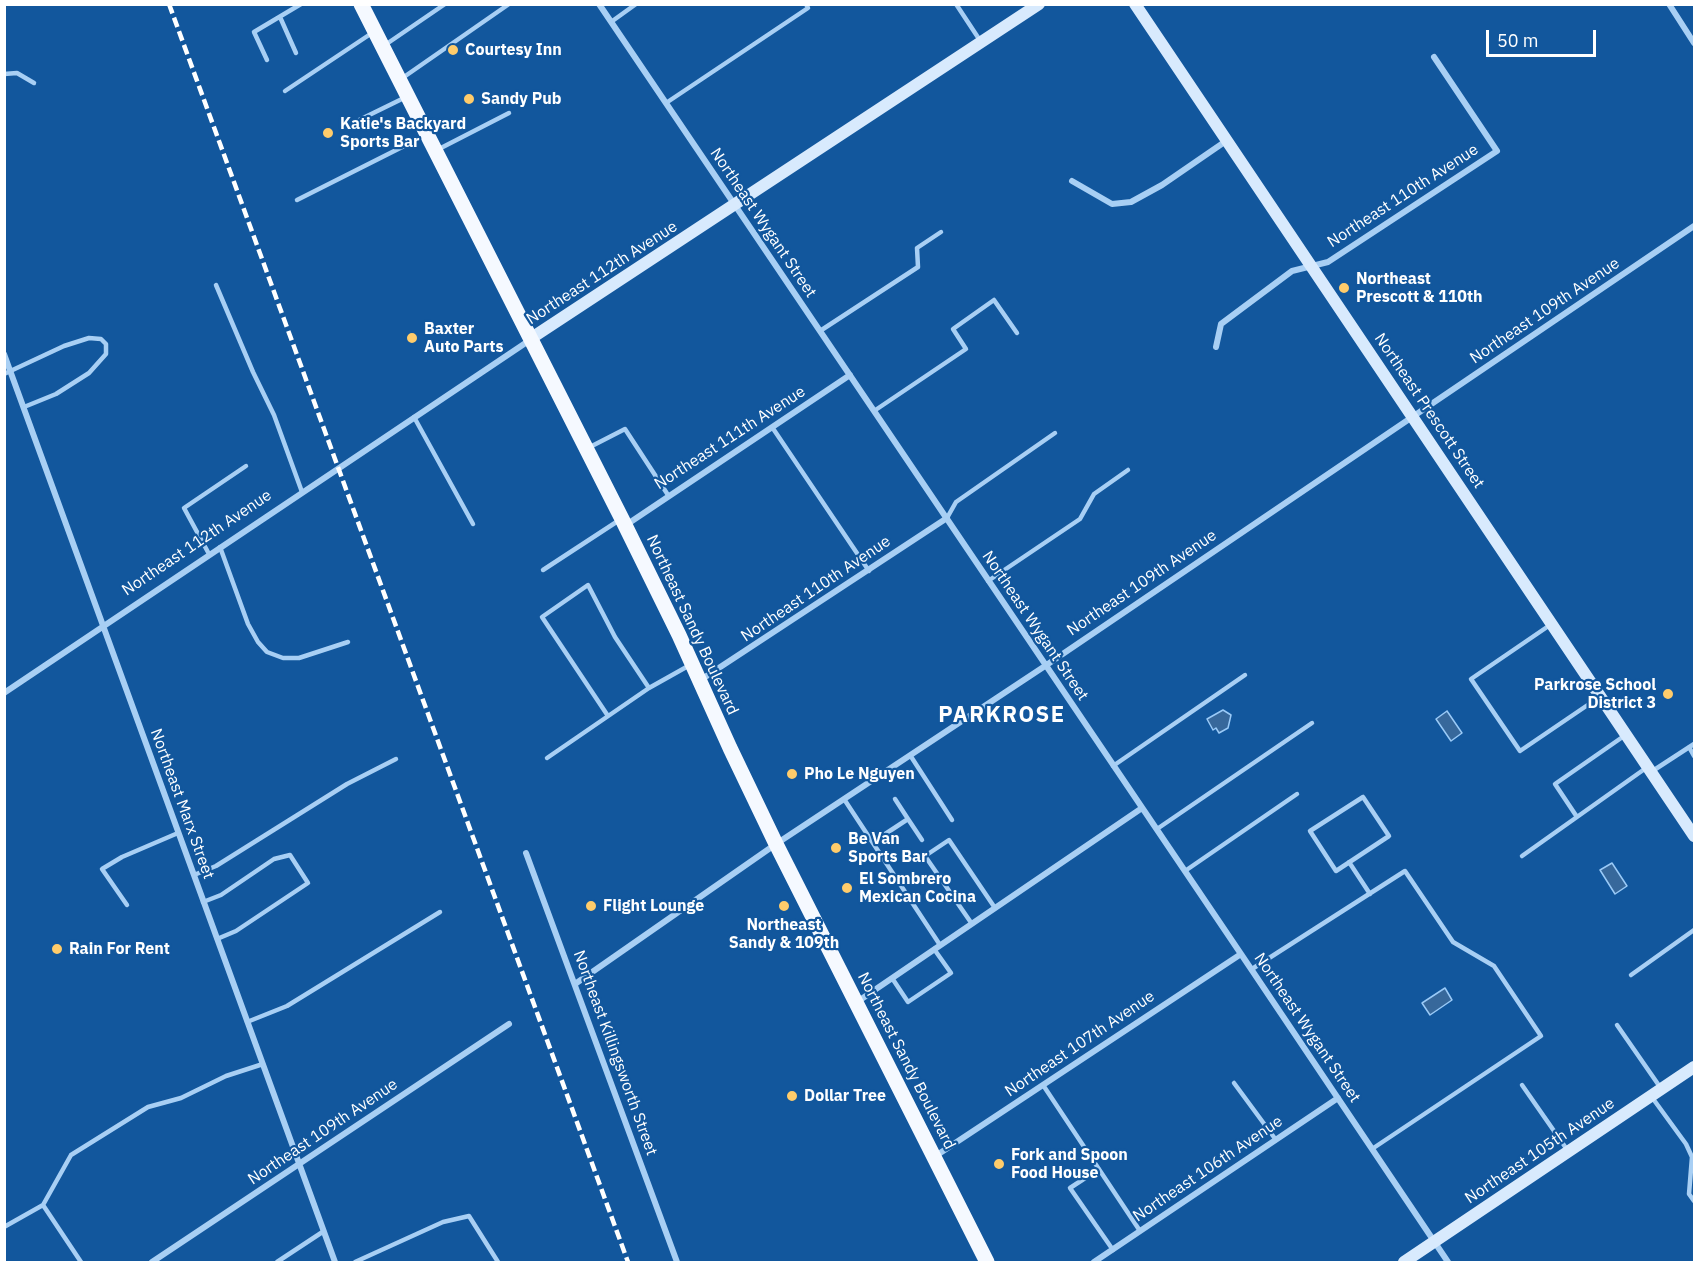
<!DOCTYPE html>
<html>
<head>
<meta charset="utf-8">
<style>
  body { margin:0 }
  #map { position:relative; width:1699px; height:1267px; overflow:hidden; background:#12579d; font-family:"IBM Plex Sans",sans-serif }
  canvas { display:block }
  .frame { position:absolute; inset:0; border:6px solid #fff; pointer-events:none }
  .scale { position:absolute; left:1486px; top:30px; width:110px; height:27px; box-sizing:border-box; border:3px solid #fff; border-top:0; padding-left:8px; font-size:18px; line-height:21px; white-space:nowrap; color:#fff; -webkit-text-stroke:4px #12579d; paint-order:stroke }
</style>
</head>
<body>
<div id="map">
<canvas width="1699" height="1267"></canvas>
<div class="frame"></div>
<div class="scale">50 m</div>
</div>
<script>
const c = document.querySelector('canvas').getContext('2d');
c.lineJoin = 'round';
function fillPath(path, color) { c.fillStyle = color; c.fill(path, 'evenodd'); }
const toPath = rows => new Path2D(rows.map(r => 'M' + r).join(''));
function stroke(path, color, width, dash) { c.strokeStyle = color; c.lineWidth = width; c.lineCap = dash ? 'butt' : 'round'; c.setLineDash(dash || []); c.stroke(path); }
function drawText(font, color, halo, rows, align = 'center') {
  c.font = font + ' "IBM Plex Sans",sans-serif'; c.lineWidth = 4.5; c.setLineDash([]); c.textBaseline = 'middle'; c.strokeStyle = halo; c.fillStyle = color; for (const [text, x, y, turn = 0] of rows) {
    c.save(); c.translate(x, y); c.rotate((+turn || 0) * Math.PI / 180); c.textAlign = isNaN(turn) ? turn : align; if (halo) c.strokeText(text, 0, 0); c.fillText(text, 0, 0); c.restore();
  }
}
const water = toPath([
  [1223,710,1231,715,1228,728,1219,733,1216,728,1213,730,1207,719,1223,710],
  [1447,711,1462,733,1451,741,1436,719,1447,711],
  [1612,863,1627,886,1615,894,1600,870,1612,863],
  [1445,988,1452,1000,1430,1015,1422,1003,1445,988]
]);
fillPath(water, '#37689b');
stroke(water, '#9acaf7', 1.5);
stroke(toPath([
  [956,4,981,42],
  [280,17,296,53],
  [611,22,636,4],
  [385,45,445,4],
  [267,60,254,32,301,4],
  [4,74,17,73,34,83],
  [401,79,509,4],
  [285,91,372,33],
  [666,103,808,8,806,4],
  [357,121,406,97],
  [437,150,509,113],
  [297,200,424,136],
  [216,285,253,372,274,415,302,492],
  [820,331,918,267,917,248,941,232],
  [4,374,64,346,89,338,101,339,106,344,106,354,89,373,56,394,24,407],
  [874,411,966,349,953,329,994,300,1017,333],
  [414,417,473,524],
  [772,427,869,571],
  [588,448,625,429,668,495],
  [947,518,956,502,1055,433],
  [220,547,248,624,258,642,267,652,283,658,299,658,348,642],
  [209,554,184,508,246,466],
  [543,570,621,519],
  [988,581,1080,519,1094,494,1128,470],
  [1550,625,1471,679,1520,751,1598,698],
  [608,716,542,617,588,585,615,637,649,688],
  [1689,747,1694,756],
  [910,755,952,820],
  [547,758,649,688,690,665],
  [1113,766,1245,675],
  [1651,772,1694,744],
  [1363,797,1389,836,1336,871,1310,831,1363,797],
  [844,799,940,945],
  [895,799,908,819],
  [1577,817,1555,784,1624,736],
  [1157,829,1312,723],
  [873,842,908,819,922,840],
  [1522,856,1646,768],
  [1349,862,1370,894],
  [1185,871,1297,794],
  [194,875,216,866,347,784,396,759],
  [203,902,221,895,274,859,290,855,308,883,236,931,217,939],
  [127,905,102,869,122,857,178,833],
  [972,924,925,856,949,840,995,908],
  [1252,969,1405,871,1453,942,1494,966,1541,1036,1372,1149],
  [1631,975,1694,930],
  [892,978,908,1002,951,973,934,949],
  [247,1022,287,1006,440,912],
  [1617,1025,1660,1087],
  [1234,1083,1276,1140],
  [1043,1085,1140,1231],
  [1522,1085,1568,1151],
  [1651,1096,1686,1144,1692,1157,1689,1194,1694,1201],
  [1099,1169,1070,1188,1113,1250],
  [4,1227,43,1205],
  [81,1262,43,1205,71,1155,148,1107,181,1098,226,1076,263,1064],
  [277,1262,324,1231],
  [355,1262,443,1222,469,1216,498,1262]
]), '#a8cff4', 4.5);
stroke(toPath([
  [599,4,1241,954,1448,1262],
  [1669,4,1694,43],
  [1072,181,1112,204,1131,202,1162,185,1226,141],
  [1216,347,1221,324,1292,271,1328,262,1497,151,1434,57],
  [4,354,335,1262],
  [626,525,850,375],
  [699,681,947,518],
  [4,693,530,340],
  [526,853,677,1262],
  [575,984,776,844,1045,666,1694,226],
  [857,1002,1142,808],
  [934,1157,1241,954],
  [152,1262,509,1024],
  [1094,1262,1338,1098]
]), '#a8cff4', 6);
stroke(toPath([
  [1135,4,1694,836],
  [530,339,1039,4],
  [1404,1262,1694,1067]
]), '#d8eafd', 12);
stroke(toPath([
  [361,4,622,519,679,635,730,748,776,844,987,1262]
]), '#f5f9ff', 15);
stroke(toPath([
  [169,4,628,1262]
]), '#fff', 4.5, [10, 4.5]);
for (const [x, y, r, color] of [
  [453,50,6,"#ffcc6b"],
  [469,99,6,"#ffcc6b"],
  [328,133,6,"#ffcc6b"],
  [1344,288,6,"#ffcc6b"],
  [412,338,6,"#ffcc6b"],
  [1668,694,6,"#ffcc6b"],
  [792,774,6,"#ffcc6b"],
  [836,848,6,"#ffcc6b"],
  [847,888,6,"#ffcc6b"],
  [591,906,6,"#ffcc6b"],
  [784,906,6,"#ffcc6b"],
  [57,949,6,"#ffcc6b"],
  [792,1096,6,"#ffcc6b"],
  [999,1164,6,"#ffcc6b"]
]) { const dot = new Path2D(); dot.arc(x, y, r, 0, 2 * Math.PI); c.fillStyle = color; c.fill(dot); stroke(dot, '#12579d', 2); }
drawText('bold 16px', '#fff', '#12579d', [
  ["Courtesy Inn",465,50],
  ["Sandy Pub",481,99],
  ["Katie's Backyard",340,124],
  ["Sports Bar",340,142],
  ["Northeast",1356,279],
  ["Prescott & 110th",1356,297],
  ["Baxter",424,329],
  ["Auto Parts",424,347],
  ["Parkrose School",1656,685,"right"],
  ["District 3",1656,703,"right"],
  ["Pho Le Nguyen",804,774],
  ["Be Van",848,839],
  ["Sports Bar",848,857],
  ["El Sombrero",859,879],
  ["Mexican Cocina",859,897],
  ["Flight Lounge",603,906],
  ["Northeast",784,925,"center"],
  ["Sandy & 109th",784,943,"center"],
  ["Rain For Rent",69,949],
  ["Dollar Tree",804,1096],
  ["Fork and Spoon",1011,1155],
  ["Food House",1011,1173]
], 'left');
drawText('16px', '#fff', '#12579d', [
  ["Northeast 110th Avenue",1403,196,-33],
  ["Northeast Wygant Street",763,223,56],
  ["Northeast 112th Avenue",602,273,-33],
  ["Northeast 109th Avenue",1545,311,-34],
  ["Northeast Prescott Street",1429,411,56],
  ["Northeast 111th Avenue",730,438,-33],
  ["Northeast 112th Avenue",197,543,-34],
  ["Northeast 109th Avenue",1142,583,-34],
  ["Northeast 110th Avenue",816,589,-34],
  ["Northeast Sandy Boulevard",692,625,65],
  ["Northeast Wygant Street",1035,626,56],
  ["Northeast Marx Street",182,804,70],
  ["Northeast Wygant Street",1307,1028,56],
  ["Northeast 107th Avenue",1080,1044,-34],
  ["Northeast Killingsworth Street",615,1053,70],
  ["Northeast Sandy Boulevard",906,1061,63],
  ["Northeast 109th Avenue",323,1132,-34],
  ["Northeast 105th Avenue",1540,1151,-34],
  ["Northeast 106th Avenue",1208,1169,-34]
]);
c.letterSpacing = '1.5px';
drawText('bold 22px', '#fff', '#12579d', [
  ["PARKROSE",1002,716]
]);
c.letterSpacing = '0px';
</script>
</body>
</html>
